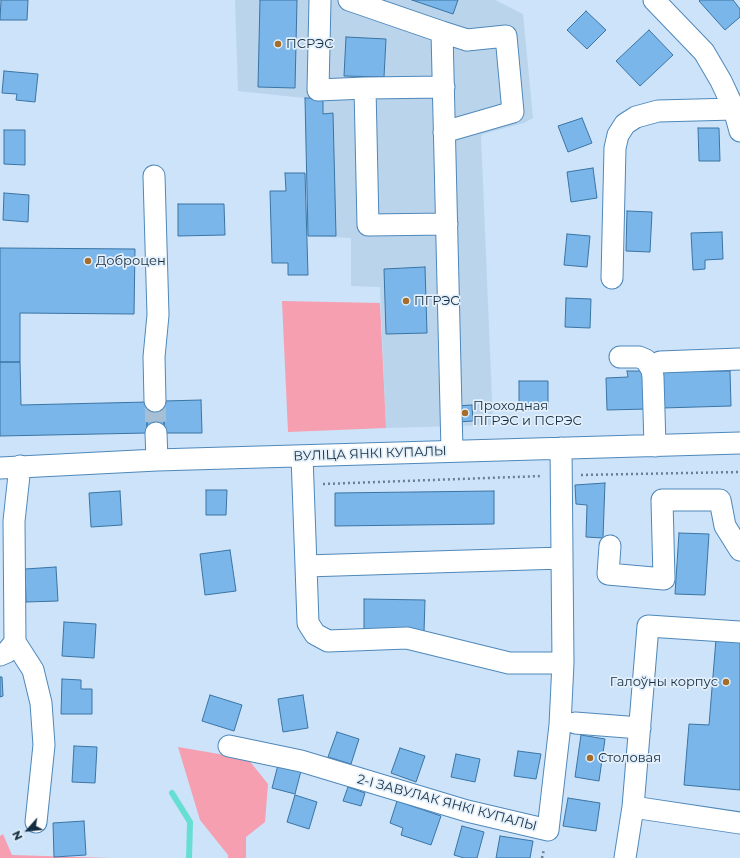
<!DOCTYPE html>
<html>
<head>
<meta charset="utf-8">
<style>
  body { margin:0 }
  #map { position:relative; width:740px; height:858px; overflow:hidden; background:#cce3f9; font-family:Montserrat,sans-serif }
  canvas { display:block }
  .north { position:absolute; left:8px; top:810px; width:40px; height:40px; -webkit-text-stroke:3px #e3effa; paint-order:stroke; rotate:243deg; font-size:11px; font-weight:700; line-height:16px; text-align:center; color:#142d41 }
  .north::after { content:''; display:block; margin:auto; width:14px; height:18px; background:#142d41; clip-path:polygon(50% 0,100% 100%,50% 72%,0 100%) }
</style>
</head>
<body>
<div id="map">
<canvas width="740" height="858"></canvas>
<div class="north">N</div>
</div>
<script>
const c = document.querySelector('canvas').getContext('2d');
c.lineJoin = 'round';
function fillPath(path, color) { c.fillStyle = color; c.fill(path, 'evenodd'); }
const toPath = rows => new Path2D(rows.map(r => 'M' + r).join(''));
function stroke(path, color, width, dash) { c.strokeStyle = color; c.lineWidth = width; c.lineCap = dash ? 'butt' : 'round'; c.setLineDash(dash || []); c.stroke(path); }
function drawText(font, color, halo, rows, align = 'center') {
  c.font = font + ' Montserrat,sans-serif'; c.lineWidth = 3.5; c.setLineDash([]); c.textBaseline = 'middle'; c.strokeStyle = halo; c.fillStyle = color; for (const [text, x, y, turn = 0] of rows) {
    c.save(); c.translate(x, y); c.rotate((+turn || 0) * Math.PI / 180); c.textAlign = isNaN(turn) ? turn : align; if (halo) c.strokeText(text, 0, 0); c.fillText(text, 0, 0); c.restore();
  }
}
fillPath(toPath([
  [235,0,495,0,523,14,533,118,524,123,483,134,481,136,493,425,386,428,380,287,351,286,351,238,308,236,305,98,238,91]
]), '#bad4eb');
fillPath(toPath([
  [282,301,380,303,386,428,288,432],
  [178,747,248,759,268,784,265,822,246,837,246,858,228,858,228,855,200,820],
  [3,834,12,855,110,858,0,858,0,836]
]), '#f59fb1');
stroke(toPath([
  [172,793,190,822,189,858]
]), '#67ded2', 6);
const building = toPath([
  [1,0,28,0,27,20,0,20,1,0],
  [260,0,297,0,295,88,258,87,260,0],
  [412,0,458,0,453,14,412,0],
  [700,0,733,0,740,9,740,17,725,30,699,1,700,0],
  [586,11,606,30,587,49,567,30,586,11],
  [649,30,673,55,640,86,616,61,649,30],
  [346,37,386,39,384,77,344,76,346,37],
  [4,71,38,74,35,102,16,100,17,94,2,93,4,71],
  [305,98,323,98,323,114,333,113,336,236,308,236,305,98],
  [582,118,592,143,568,152,558,126,582,118],
  [698,128,719,128,720,161,699,161,698,128],
  [4,130,25,130,25,165,4,164,4,130],
  [593,168,597,198,571,202,567,172,593,168],
  [285,173,305,173,308,275,288,275,288,263,272,263,270,191,286,191,285,173],
  [4,193,29,195,28,222,3,220,4,193],
  [178,204,224,204,225,235,178,236,178,204],
  [627,211,652,212,650,252,626,251,627,211],
  [722,232,723,259,705,260,705,269,693,270,691,233,722,232],
  [567,234,590,236,587,267,564,265,567,234],
  [0,248,135,249,134,314,20,313,20,362,0,362,0,248],
  [425,267,427,333,386,334,384,269,425,267],
  [566,298,591,299,590,328,565,327,566,298],
  [0,362,20,362,21,405,147,402,147,433,0,436,0,362],
  [627,371,643,371,647,409,607,410,606,378,628,377,627,371],
  [730,371,731,406,662,408,660,372,730,371],
  [519,381,548,381,548,409,519,409,519,381],
  [201,400,202,433,164,433,164,401,201,400],
  [164,401,164,432,147,433,147,402,164,401],
  [472,405,473,421,457,422,456,406,472,405],
  [605,483,603,538,586,537,587,505,576,504,575,485,605,483],
  [206,490,227,490,226,515,206,515,206,490],
  [120,491,122,525,91,527,89,493,120,491],
  [494,491,494,524,335,526,335,493,494,491],
  [679,533,709,534,705,595,675,594,679,533],
  [230,550,236,591,205,595,200,554,230,550],
  [56,567,58,601,26,602,25,569,56,567],
  [364,599,425,600,424,632,364,631,364,599],
  [64,622,96,624,94,658,62,656,64,622],
  [716,639,740,641,740,790,684,785,689,724,709,725,716,639],
  [0,677,2,677,3,696,0,697,0,677],
  [62,679,81,680,81,689,92,689,92,714,61,714,62,679],
  [210,695,242,705,234,731,202,721,210,695],
  [303,695,308,728,283,732,278,699,303,695],
  [337,732,359,739,351,764,328,757,337,732],
  [581,735,605,739,599,781,575,777,581,735],
  [74,746,97,747,95,783,72,782,74,746],
  [400,748,425,756,416,782,391,773,400,748],
  [518,751,541,754,536,779,514,776,518,751],
  [456,754,480,759,475,782,451,777,456,754],
  [278,765,301,771,295,794,272,788,278,765],
  [348,787,365,793,361,806,343,801,348,787],
  [295,795,317,802,309,829,287,822,295,795],
  [568,798,600,803,596,831,563,826,568,798],
  [397,801,441,816,431,845,401,835,403,828,390,823,397,801],
  [84,821,86,855,54,857,53,823,84,821],
  [462,826,484,832,477,858,464,858,454,855,462,826],
  [500,836,533,841,530,858,496,858,500,836]
]);
fillPath(building, '#7ab6e9');
stroke(building, '#3b74a4', 1);
stroke(toPath([
  [155,401,156,433]
]), '#a7bfd4', 21, [21, 10]);
const minor = toPath([
  [320,0,318,90,365,88],
  [349,0,442,32,452,451],
  [654,0,704,52,721,81,734,109,740,131],
  [442,32,467,40,506,36,513,112,444,132],
  [444,87,365,88,368,225,447,224],
  [154,176,158,315,154,357,155,401],
  [612,278,615,148,618,135,625,124,636,117,658,111,734,109],
  [620,357,639,357,646,360,652,370,653,377,655,446],
  [660,362,740,359],
  [156,433,157,460],
  [302,456,306,566,562,558],
  [0,468,157,460,740,443],
  [610,546,608,574,664,579,662,500,720,500,725,526,740,550],
  [306,566,308,623,315,634,328,641,407,638,509,663,563,663],
  [740,632,648,626,633,807,740,823],
  [15,642,33,670,41,703,44,745,36,822],
  [0,655,7,652,15,642,14,521,20,466],
  [575,723,640,728],
  [229,746,301,761,467,811,548,830,560,725,563,663,561,448],
  [625,858,633,807]
]);
stroke(minor, '#4f88ba', 23);
stroke(toPath([
  [581,475,740,472],
  [323,484,542,476],
  [542,858,544,849]
]), '#688095', 2.5, [2, 3]);
stroke(minor, '#fff', 21);
for (const [x, y, r, color] of [
  [278,44,4,"#a56c2a"],
  [88,261,4,"#a56c2a"],
  [406,301,4,"#a56c2a"],
  [465,413,4,"#a56c2a"],
  [726,682,4,"#a56c2a"],
  [590,758,4,"#a56c2a"]
]) { const dot = new Path2D(); dot.arc(x, y, r, 0, 2 * Math.PI); c.fillStyle = color; c.fill(dot); stroke(dot, '#e3effa', 1.5); }
drawText('13px', '#142d41', '#e3effa', [
  ["ПСРЭС",286,44],
  ["Доброцен",96,261],
  ["ПГРЭС",414,301],
  ["Проходная",473,406],
  ["ПГРЭС и ПСРЭС",473,421],
  ["Галоўны корпус",718,682,"right"],
  ["Столовая",598,758]
], 'left');
drawText('13px', '#142d41', '#e3effa', [
  ["ВУЛІЦА ЯНКІ КУПАЛЫ",370,454,-2],
  ["2-І ЗАВУЛАК ЯНКІ КУПАЛЫ",447,803,15]
]);
</script>
</body>
</html>
